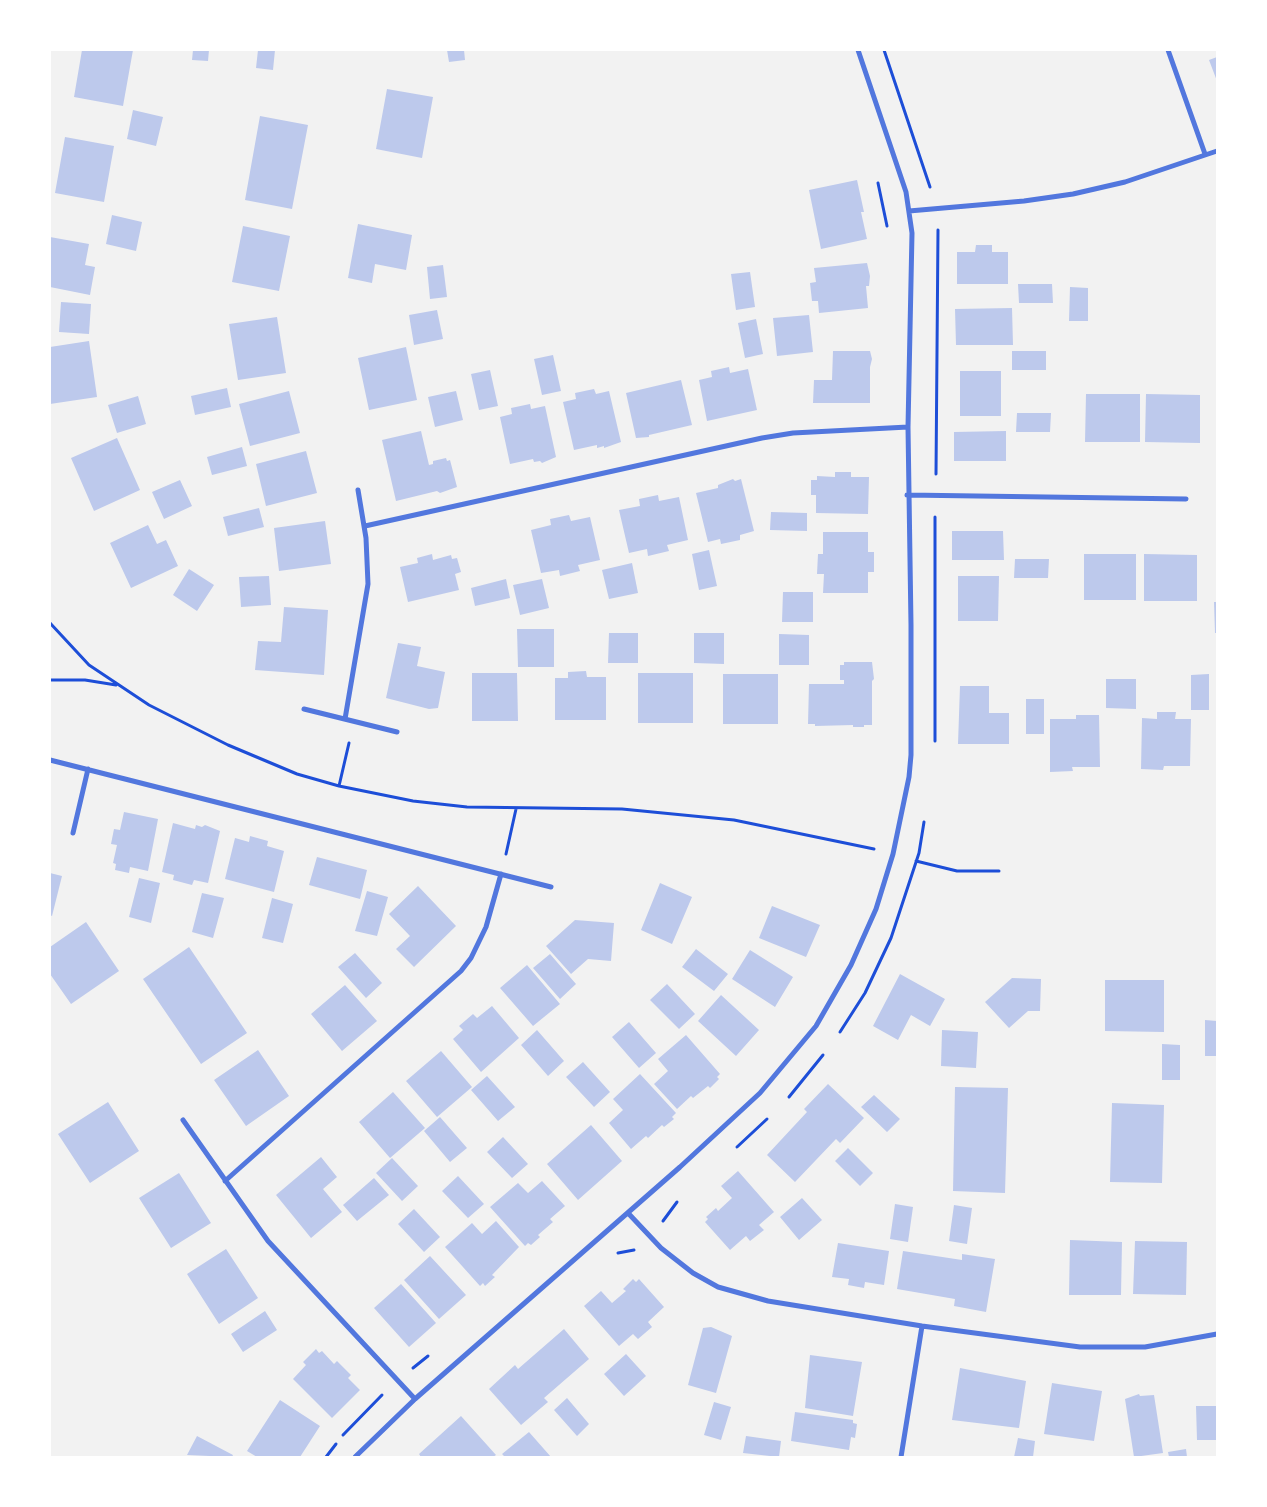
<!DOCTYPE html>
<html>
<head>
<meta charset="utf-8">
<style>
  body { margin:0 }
  #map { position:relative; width:1267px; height:1507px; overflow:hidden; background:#f2f2f2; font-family:"Fira Sans",sans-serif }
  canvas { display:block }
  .frame { position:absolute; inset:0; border:51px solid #fff; pointer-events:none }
</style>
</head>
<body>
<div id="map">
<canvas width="1267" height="1507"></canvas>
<div class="frame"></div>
</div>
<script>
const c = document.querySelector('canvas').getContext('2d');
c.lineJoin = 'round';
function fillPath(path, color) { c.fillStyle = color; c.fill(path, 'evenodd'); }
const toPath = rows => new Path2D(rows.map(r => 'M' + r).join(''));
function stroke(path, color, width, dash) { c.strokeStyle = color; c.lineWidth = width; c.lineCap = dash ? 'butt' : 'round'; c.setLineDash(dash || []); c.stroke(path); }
fillPath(toPath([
  [82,50,133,50,123,106,74,97],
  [193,50,209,50,208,61,192,60],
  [258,50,275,50,273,70,256,68],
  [447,50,464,50,465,60,449,62],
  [1217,57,1217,81,1209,60],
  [387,89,433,97,422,158,376,149],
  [133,110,163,117,156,146,127,139],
  [260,116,308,125,292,209,245,200],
  [65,137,114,146,104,202,55,193],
  [857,180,864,212,861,212,867,239,821,249,809,190],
  [112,215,142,222,136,251,106,244],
  [358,224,412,235,406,270,375,264,372,283,348,278],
  [243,226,290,236,279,291,232,282],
  [50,237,89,244,85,265,95,267,90,295,50,287],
  [976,245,992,245,992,252,1008,252,1008,284,957,284,957,252,975,252],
  [867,263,870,276,869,286,866,286,868,308,819,313,818,301,812,301,810,283,816,282,814,268],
  [443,265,447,297,430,299,427,267],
  [750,272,755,307,736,310,731,274],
  [1018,284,1052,284,1053,303,1019,303],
  [1070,287,1088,288,1088,321,1069,321],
  [61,302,91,304,89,334,59,332],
  [1012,308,1013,345,956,345,955,309],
  [437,310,443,339,414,345,409,315],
  [809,315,813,352,777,356,773,318],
  [277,317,286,373,238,380,229,324],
  [756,319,763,354,745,358,738,323],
  [89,341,97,397,50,404,50,347],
  [406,347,417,400,369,410,358,358],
  [833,351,870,351,872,359,870,367,870,403,813,403,814,380,832,380],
  [1012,351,1046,351,1046,370,1012,370],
  [553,355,561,391,542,395,534,359],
  [729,367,730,373,748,369,757,410,707,421,699,380,712,377,711,371],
  [490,370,498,406,479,410,471,374],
  [960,371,1001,371,1001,416,960,416],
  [681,380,692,425,649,435,649,437,636,438,626,393],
  [227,388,231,407,195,415,191,396],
  [594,389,596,394,609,391,621,442,604,448,604,446,597,448,597,445,574,450,563,402,576,399,575,393],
  [289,391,300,433,250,446,239,404],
  [456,391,463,420,435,427,428,397],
  [1086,394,1140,394,1140,442,1085,442],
  [1146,394,1200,395,1200,443,1145,442],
  [138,396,146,424,117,433,108,405],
  [530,404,531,409,545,406,556,457,542,463,540,461,534,462,533,459,510,464,500,417,512,414,511,408],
  [1017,413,1051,413,1050,432,1016,432],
  [421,431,429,465,433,464,433,461,446,458,447,461,450,460,457,487,440,493,437,491,396,501,382,440],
  [1006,431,1006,461,954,461,954,432],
  [117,438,140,490,94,511,71,458],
  [242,447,247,466,212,475,207,457],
  [306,451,317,493,266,506,256,464],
  [835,472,851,472,851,477,869,477,868,514,816,513,816,495,811,495,811,480,817,480,817,476,835,477],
  [733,479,735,481,741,479,754,531,740,535,740,540,721,544,720,539,708,542,696,493,718,488,718,485],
  [180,480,192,506,164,519,152,492],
  [658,495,659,501,679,497,688,540,667,545,669,551,648,556,647,549,629,553,619,510,640,506,639,499],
  [259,508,264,527,228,536,223,517],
  [771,512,807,513,807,531,770,530],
  [569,515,571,521,590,517,600,560,578,565,580,571,560,576,559,570,541,573,531,530,551,525,550,519],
  [325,521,331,564,279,571,274,528],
  [148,525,157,544,166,540,178,566,131,588,110,543],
  [952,531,1003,531,1004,560,952,560],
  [823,532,868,532,868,552,874,552,874,572,868,572,868,593,823,593,824,574,817,574,818,554,823,554],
  [709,550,717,586,699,590,692,554],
  [432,554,433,560,451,555,452,559,457,558,461,572,455,574,459,590,408,602,400,567,418,563,417,558],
  [1084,554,1136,554,1136,600,1084,600],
  [1144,554,1197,555,1197,601,1144,601],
  [1015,559,1049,559,1048,578,1014,578],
  [632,563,638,593,609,599,602,570],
  [189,569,214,585,197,611,173,595],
  [269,576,271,605,241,607,239,577],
  [958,576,999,576,998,621,958,621],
  [506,579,510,598,475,606,471,588],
  [542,579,549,608,520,615,513,585],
  [783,592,813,592,813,622,782,622],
  [1214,602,1217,602,1217,633,1215,633],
  [284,607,328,610,324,675,255,670,258,641,281,642],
  [517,629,554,629,554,667,518,667],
  [609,633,638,633,638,663,608,663],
  [694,633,724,633,724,664,694,663],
  [779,634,809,635,809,665,779,665],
  [398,643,421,647,417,666,445,672,438,708,429,709,386,698],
  [844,662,872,662,874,679,872,681,872,725,864,725,864,727,853,727,853,725,815,726,815,724,808,724,809,684,844,684,844,680,840,680,840,665,844,665],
  [586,671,587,677,606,677,606,720,555,720,555,678,568,678,568,672],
  [472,673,517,673,518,721,472,721],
  [638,673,693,673,693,723,638,723],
  [723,674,778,674,778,724,723,724],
  [1209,674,1209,710,1191,710,1191,675],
  [1106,679,1136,679,1136,709,1106,708],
  [960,686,989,686,989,713,1009,713,1009,744,958,744],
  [1026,699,1044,699,1044,734,1026,734],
  [1157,712,1176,712,1175,719,1191,719,1190,766,1164,766,1163,770,1141,769,1142,718,1157,719],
  [1076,715,1099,715,1100,767,1072,767,1073,771,1050,772,1050,719,1076,719],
  [124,812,158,819,148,871,130,867,129,873,115,870,116,864,113,863,117,845,111,844,114,829,120,830],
  [173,823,195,829,196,825,202,827,205,825,220,831,208,883,194,880,192,885,173,880,174,875,162,872],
  [250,836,268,841,267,846,284,851,274,892,225,879,235,838,249,842],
  [317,857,367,870,360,899,309,885],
  [50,873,62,876,52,916,50,915],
  [139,878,160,883,151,923,129,917],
  [660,883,692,897,672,944,641,930],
  [418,886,456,926,414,967,396,949,410,936,389,914],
  [367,891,388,897,377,936,355,931],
  [202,893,224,898,213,938,192,932],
  [272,898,293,904,283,943,262,938],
  [772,906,820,925,806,957,759,938],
  [575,920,614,923,611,961,588,959,571,974,546,946],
  [86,922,119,971,71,1004,50,974,50,947],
  [189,947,247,1033,201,1064,143,979],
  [696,949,728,974,714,991,682,967],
  [750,950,793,977,775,1007,732,979],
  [355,953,382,983,366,998,338,967],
  [550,954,576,984,560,999,533,968],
  [527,965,560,1004,533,1026,500,988],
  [900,974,945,999,930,1026,911,1015,898,1040,873,1026],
  [1012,978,1041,979,1040,1011,1028,1011,1009,1028,985,1002],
  [1105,980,1164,980,1164,1032,1105,1031],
  [667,984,695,1014,679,1029,650,1000],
  [345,985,377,1021,342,1051,311,1014],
  [721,995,759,1030,736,1056,698,1021],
  [492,1006,519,1038,481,1072,453,1039,463,1030,459,1026,473,1014,477,1018],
  [1205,1020,1217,1021,1217,1056,1205,1056],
  [629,1022,656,1053,639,1068,612,1037],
  [537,1030,564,1061,548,1076,521,1045],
  [942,1030,978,1032,976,1068,941,1066],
  [686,1035,720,1074,717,1077,719,1079,710,1088,708,1086,693,1098,691,1096,677,1109,654,1084,668,1071,658,1059],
  [1162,1044,1180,1045,1180,1080,1162,1080],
  [258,1050,289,1096,246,1126,214,1080],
  [441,1051,472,1087,437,1117,406,1081],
  [583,1062,610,1092,594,1107,566,1077],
  [640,1074,676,1113,672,1117,674,1119,664,1127,662,1125,648,1138,646,1136,631,1149,609,1123,623,1110,613,1099],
  [487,1076,515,1107,498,1121,471,1090],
  [828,1084,864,1118,840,1143,836,1139,795,1182,767,1155,807,1112,804,1109],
  [955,1087,1008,1088,1005,1193,953,1191],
  [393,1092,425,1128,390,1158,359,1122],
  [874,1095,900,1119,887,1132,861,1107],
  [108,1102,139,1151,90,1183,58,1134],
  [1112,1103,1164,1105,1162,1183,1110,1182],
  [440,1117,467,1148,450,1162,424,1131],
  [591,1125,622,1161,578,1200,547,1164],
  [503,1137,528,1164,512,1178,487,1152],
  [848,1148,873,1173,860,1186,835,1161],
  [321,1157,337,1177,323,1189,342,1212,311,1238,276,1195],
  [392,1158,418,1186,402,1201,376,1173],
  [738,1171,774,1212,759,1225,764,1230,750,1241,746,1236,730,1250,705,1222,708,1219,706,1217,716,1208,718,1211,732,1198,721,1186],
  [179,1173,211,1223,171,1248,139,1198],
  [458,1176,484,1204,468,1218,442,1191],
  [374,1178,389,1195,357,1221,343,1205],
  [542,1181,565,1206,550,1219,553,1222,538,1235,540,1237,531,1245,528,1243,525,1246,490,1207,518,1183,528,1193],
  [802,1198,822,1220,799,1240,780,1217],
  [895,1204,913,1207,908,1242,890,1239],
  [954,1205,972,1208,967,1244,949,1241],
  [414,1209,440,1237,424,1252,398,1224],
  [496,1221,519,1247,492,1275,495,1277,485,1286,483,1283,480,1286,445,1247,472,1223,482,1234],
  [1070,1240,1122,1242,1121,1295,1069,1295],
  [1135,1241,1187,1242,1186,1295,1133,1294],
  [838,1243,889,1251,884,1285,865,1282,864,1288,848,1285,849,1279,832,1277],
  [226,1249,258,1298,219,1324,187,1274],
  [903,1251,962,1260,962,1254,995,1259,986,1312,954,1306,955,1299,897,1289],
  [430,1256,466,1295,439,1319,404,1280],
  [633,1279,636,1282,639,1279,664,1307,648,1322,652,1327,638,1339,633,1334,619,1346,584,1306,601,1291,612,1303,626,1291,623,1289],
  [401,1284,436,1323,409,1347,374,1308],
  [265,1311,277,1330,243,1352,231,1334],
  [711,1327,732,1336,716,1393,688,1385,703,1328],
  [564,1329,589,1359,544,1398,548,1402,521,1425,489,1389,515,1365,518,1369],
  [316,1349,319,1353,322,1351,334,1364,337,1361,351,1375,348,1378,360,1390,332,1418,293,1379,306,1365,303,1362],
  [626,1354,646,1376,624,1396,604,1374],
  [810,1355,862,1362,853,1416,805,1408],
  [960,1368,1026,1381,1019,1428,952,1420],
  [1052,1383,1102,1391,1094,1441,1044,1434],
  [1139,1394,1140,1396,1154,1395,1163,1453,1134,1457,1125,1399],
  [567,1398,589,1424,577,1436,554,1410],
  [280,1400,320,1426,300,1457,257,1457,247,1451],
  [714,1402,731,1407,721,1440,704,1435],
  [1196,1406,1217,1406,1217,1440,1197,1440],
  [795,1412,853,1420,853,1423,857,1424,855,1438,851,1437,849,1450,791,1441],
  [461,1416,496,1455,493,1457,421,1457,419,1454],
  [529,1432,551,1457,505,1457,502,1454],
  [197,1436,233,1455,232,1457,187,1455],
  [746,1436,781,1441,779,1457,743,1453],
  [1018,1438,1035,1441,1033,1457,1014,1457],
  [1186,1449,1187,1457,1169,1457,1168,1452]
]), '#bdc9ec');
stroke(toPath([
  [884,50,930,187],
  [878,183,887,226],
  [936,474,938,230],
  [50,623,89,665,149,705,228,745,297,774,339,786,413,801,467,807,622,809,734,820,874,849],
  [50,680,85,680,116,685],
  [935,741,935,517],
  [339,786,349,743],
  [506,854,516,809],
  [916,861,957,871,999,871],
  [840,1032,865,993,891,938,919,853,924,822],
  [789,1097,823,1055],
  [737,1147,767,1119],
  [663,1221,677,1202],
  [618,1253,634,1250],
  [413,1368,428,1356],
  [343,1435,382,1395],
  [326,1457,336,1444]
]), '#1d4ed8', 3);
stroke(toPath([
  [1168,50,1205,154],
  [909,211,1024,201,1073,194,1125,182,1217,151],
  [907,495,1186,499],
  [365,526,762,438,793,433,908,427],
  [304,709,397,732],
  [345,719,368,584,366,538,358,490],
  [50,760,551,887],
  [73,833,88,769],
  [183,1120,268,1241,415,1399],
  [225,1181,461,971,471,958,486,927,501,874],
  [628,1213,661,1248,693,1273,718,1287,768,1301,922,1326,1080,1347,1145,1347,1217,1334],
  [355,1457,415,1399,680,1167,760,1093,816,1026,851,965,876,909,893,854,909,777,911,755,911,625,908,427,912,233,906,192,858,50],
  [901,1457,922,1326]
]), '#5277de', 5);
</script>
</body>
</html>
